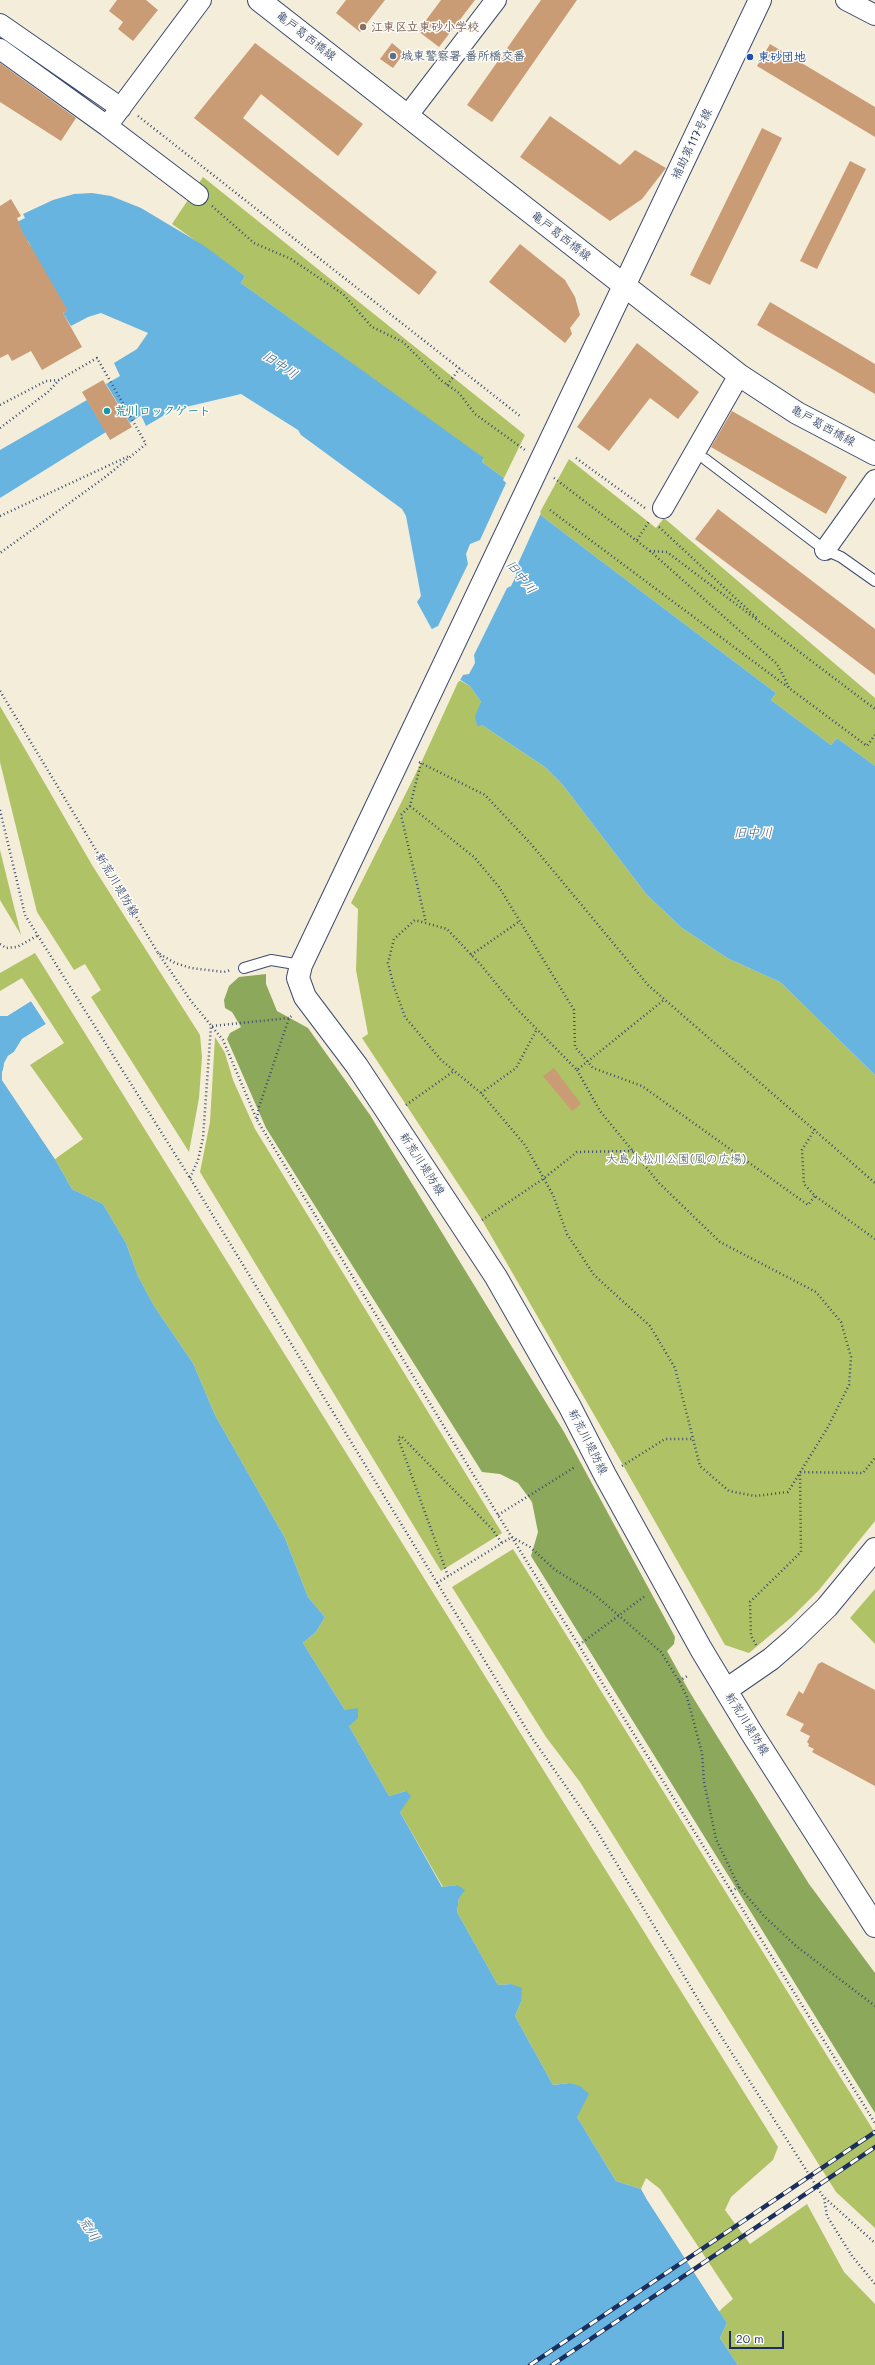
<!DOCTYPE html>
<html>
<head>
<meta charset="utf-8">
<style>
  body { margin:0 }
  #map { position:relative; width:875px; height:2365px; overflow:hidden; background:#f4edd9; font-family:Mali,sans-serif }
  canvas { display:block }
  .scale { position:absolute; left:729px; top:2331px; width:55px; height:18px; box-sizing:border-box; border:2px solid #1b2f5e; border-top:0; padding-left:5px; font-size:12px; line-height:14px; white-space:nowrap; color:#1b2f5e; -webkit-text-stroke:3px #fdfcf7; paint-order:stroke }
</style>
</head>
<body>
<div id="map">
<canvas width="875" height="2365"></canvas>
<div class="scale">20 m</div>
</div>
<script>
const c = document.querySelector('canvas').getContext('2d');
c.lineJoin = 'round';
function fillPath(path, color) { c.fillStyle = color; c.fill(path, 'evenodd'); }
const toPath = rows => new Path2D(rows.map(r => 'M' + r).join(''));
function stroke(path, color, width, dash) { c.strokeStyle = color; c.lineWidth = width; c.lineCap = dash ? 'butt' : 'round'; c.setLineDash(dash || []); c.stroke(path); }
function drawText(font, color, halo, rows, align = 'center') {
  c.font = font + ' Mali,"Klee One",sans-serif'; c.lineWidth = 3; c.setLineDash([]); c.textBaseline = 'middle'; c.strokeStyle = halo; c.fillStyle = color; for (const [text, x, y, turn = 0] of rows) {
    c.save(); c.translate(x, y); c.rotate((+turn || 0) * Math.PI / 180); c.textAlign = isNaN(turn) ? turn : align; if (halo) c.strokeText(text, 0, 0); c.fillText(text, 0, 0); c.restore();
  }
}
fillPath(toPath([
  [203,177,525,435,504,478,482,462,484,459,241,283,245,276,172,224],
  [569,459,656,528,664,518,875,698,875,766,837,738,831,745,771,700,776,693,539,514],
  [459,680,470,686,481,702,482,725,545,767,562,784,647,895,682,928,727,958,780,982,875,1075,875,1521,819,1590,793,1616,749,1653,725,1645,623,1465,482,1220,362,1038,368,1034,356,970,358,909,351,903,421,763],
  [0,706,92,865,200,1035,202,1057,199,1098,189,1152,91,997,101,990,85,964,74,970,37,912,0,762],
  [0,850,21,935,0,900],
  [35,953,778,2147,773,2160,731,2197,725,2210,750,2244,807,2204,844,2272,875,2304,875,2365,738,2365,720,2338,727,2323,719,2311,733,2299,660,2189,646,2178,641,2189,616,2181,577,2117,569,2083,553,2085,515,2016,521,2002,511,1984,498,1985,457,1912,459,1898,457,1885,443,1887,400,1812,406,1791,389,1796,349,1726,345,1710,303,1643,316,1632,325,1617,308,1597,285,1538,215,1415,193,1363,154,1306,138,1276,126,1243,103,1204,72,1189,55,1159,83,1139,30,1065,64,1043,22,978,0,991,0,973],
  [215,1037,225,1053,233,1080,255,1129,502,1533,441,1571,200,1172,210,1122],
  [513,1549,875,2133,875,2228,836,2192,580,1782,546,1737,452,1587],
  [875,1589,875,1644,850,1618]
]), '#afc266');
fillPath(toPath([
  [266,974,266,984,277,1011,308,1028,370,1115,564,1432,675,1637,674,1644,667,1651,689,1691,809,1884,875,1973,875,2113,531,1556,538,1532,532,1502,518,1483,500,1474,482,1472,266,1128,227,1039,230,1033,241,1027,232,1012,225,1008,224,1000,229,986,239,977]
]), '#8ba85b');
fillPath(toPath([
  [92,193,111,196,141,208,203,245,245,276,241,283,484,458,482,462,504,478,503,480,539,514,776,693,771,700,831,745,837,738,875,766,875,1075,780,982,727,958,682,928,647,895,562,784,545,767,482,725,477,726,475,716,481,702,470,686,459,679,417,602,421,596,406,516,402,509,301,435,298,430,241,394,173,410,146,426,141,415,130,423,106,384,120,376,114,363,137,349,148,333,101,313,88,317,71,326,63,313,67,311,27,249,31,247,28,241,18,234,22,230,17,232,13,224,25,218,23,214,53,200,74,194],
  [87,400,106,432,0,498,0,450],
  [31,1001,46,1024,22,1039,14,1052,8,1056,4,1063,2,1080,55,1159,72,1189,103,1204,126,1243,138,1276,154,1306,193,1363,215,1415,285,1538,308,1597,325,1617,316,1632,303,1643,345,1710,358,1708,358,1718,349,1726,389,1796,406,1791,411,1796,400,1812,442,1887,457,1885,465,1890,459,1898,457,1912,498,1985,511,1984,522,1988,521,2002,515,2016,553,2085,569,2083,580,2086,589,2094,577,2117,616,2181,641,2189,646,2198,727,2323,720,2338,738,2365,0,2365,0,1016,7,1016]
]), '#67b4e1');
fillPath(toPath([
  [507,481,541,513,516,568,516,576,511,586,507,588,474,655,475,663,469,674,463,675,459,682,430,630,438,626,468,564,466,554,470,544,480,540],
  [32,999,48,1025,24,1041,15,1054,10,1058,4,1072,4,1080,57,1158,55,1159,2,1080,2,1072,8,1056,14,1052,22,1039,46,1024,31,1001,7,1016,0,1016,0,1014,6,1014],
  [648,2197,721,2310,719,2311,646,2198]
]), '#f4edd9');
fillPath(toPath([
  [117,0,146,0,158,10,133,41,118,29,123,22,109,11],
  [346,0,385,0,360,32,336,13],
  [441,0,475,0,439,47,418,31],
  [541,0,577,0,492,122,467,105],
  [255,43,363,124,338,156,261,94,243,118,437,272,419,295,194,118],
  [392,43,404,53,393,68,380,59],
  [770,44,875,107,875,137,757,66],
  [0,63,76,118,61,141,0,102],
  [550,116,620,165,635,150,666,168,642,199,610,221,520,157],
  [762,128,782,138,710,285,690,275],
  [850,161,866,169,817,269,800,261],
  [11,199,21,216,17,218,22,231,68,311,63,313,82,347,42,370,31,351,12,361,8,354,0,358,0,206],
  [520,244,565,280,575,297,580,315,570,328,572,334,565,343,489,282],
  [770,302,875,364,875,394,757,325],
  [637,343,699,392,678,419,650,398,609,451,577,427],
  [103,380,132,427,110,440,82,392],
  [732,411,847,477,826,514,711,447],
  [718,509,875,629,875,675,695,539],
  [554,1068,581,1104,572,1111,543,1076],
  [822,1662,875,1690,875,1786,812,1752,814,1749,808,1746,809,1744,807,1742,810,1736,800,1731,804,1724,786,1715,799,1691,803,1694,818,1664]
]), '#ca9c75');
const lane = toPath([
  [705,459,825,550,841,557,875,581],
  [244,968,271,960,301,965]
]);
const street = toPath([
  [846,0,875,15],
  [0,24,121,108],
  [0,49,107,126,198,195],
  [408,115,496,0],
  [107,126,201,0],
  [663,508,739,375],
  [825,550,875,480]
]);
const secondary = toPath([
  [259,0,739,375,797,413,875,454],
  [760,0,301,965,298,978,305,997,357,1066,496,1277,570,1407,605,1475,701,1649,751,1732,875,1926],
  [726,1690,771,1659,794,1639,827,1607,875,1549]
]);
stroke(lane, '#3c4c70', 12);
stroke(street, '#3c4c70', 22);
stroke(secondary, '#3c4c70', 24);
stroke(toPath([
  [138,116,520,416],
  [212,206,254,243,291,259,343,294,372,327,403,342,442,381,459,393,475,414,525,450],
  [447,385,460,368],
  [0,405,46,381,59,380,97,358,146,444,104,478,0,553],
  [0,428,48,392,59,380],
  [576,458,645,508],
  [554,478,650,551,777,664,789,687],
  [550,510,867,746,875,735],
  [0,516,129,456],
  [659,527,758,619],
  [637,540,650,520],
  [650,551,667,552,875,709],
  [0,691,158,953,175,963,191,968,224,972,231,970],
  [419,762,485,795,531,844,648,985,875,1183],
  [421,763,410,806,401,815,426,923],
  [410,806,474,857,499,887,574,1010,575,1047,593,1068,642,1086,808,1205,815,1196],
  [0,810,25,915,190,1178,530,1735,597,1831,705,2011,824,2198,827,2216,852,2256,875,2284],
  [0,944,6,948,17,947,37,936],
  [158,953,191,1001,223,1040,257,1120,498,1515,875,2123],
  [471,955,520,921],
  [212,1026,289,1018],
  [577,1070,600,1111,659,1183,720,1242,816,1292,841,1322,851,1357,849,1385,828,1427,788,1492,755,1496,729,1491,700,1466,675,1368,650,1326,594,1275,567,1234,553,1195,525,1145,481,1093,441,1060,405,1017,394,987,388,963,394,939,415,920,447,929,481,965,515,1007,577,1070,665,999],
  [481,1093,516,1068,537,1029],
  [406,1105,454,1071],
  [257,1119,259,1107,289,1018,293,1015],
  [815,1129,802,1150,804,1184,815,1196,875,1239],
  [190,1178,198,1160,203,1138,211,1026],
  [482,1220,543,1179,577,1152,633,1151],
  [622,1466,665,1439,692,1439],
  [498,1515,575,1467],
  [448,1576,398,1438,401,1436,492,1529,502,1543],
  [437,1583,512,1537,530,1547,554,1569,595,1595,661,1652,679,1681,687,1697,702,1753,704,1782,716,1839,739,1887,764,1916,796,1946,875,2006],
  [579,1645,645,1596],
  [756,1645,751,1636,750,1602,801,1552,800,1472,863,1473,875,1458],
  [679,1681,689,1675],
  [731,1891,739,1887],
  [825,2198,875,2243]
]), '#3c4c70', 2.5, [1, 3]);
stroke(lane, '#fff', 10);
stroke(street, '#fff', 20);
stroke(secondary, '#fff', 22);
const rail = toPath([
  [530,2365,875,2132],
  [552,2365,875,2147]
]);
stroke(rail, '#1b2f5e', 4.5);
stroke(rail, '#fdfcf7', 3, [9]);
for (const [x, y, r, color] of [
  [363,27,4,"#8d6e63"],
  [393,56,4,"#5c6f8a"],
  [750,57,4,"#1a4fb4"],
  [107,411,4,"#0f9aa8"]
]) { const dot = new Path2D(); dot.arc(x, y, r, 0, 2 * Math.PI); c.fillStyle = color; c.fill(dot); stroke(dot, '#fdfcf7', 1.5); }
drawText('bold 12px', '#785e54', '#fdfcf7', [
  ["江東区立東砂小学校",371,27]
], 'left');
drawText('12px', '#1b2f5e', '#fdfcf7', [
  ["亀戸葛西橋線",306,36,38],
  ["補助第117号線",692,144,-64],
  ["亀戸葛西橋線",561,236,38],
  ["亀戸葛西橋線",823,426,29],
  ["新荒川堤防線",117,885,59],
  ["新荒川堤防線",422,1164,57],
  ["新荒川堤防線",588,1442,63],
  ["新荒川堤防線",747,1724,58]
]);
drawText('bold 12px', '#4e5e75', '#fdfcf7', [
  ["城東警察署 番所橋交番",401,56]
], 'left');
drawText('bold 12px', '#164399', '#fdfcf7', [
  ["東砂団地",758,57]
], 'left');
drawText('bold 12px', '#0d838f', '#fdfcf7', [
  ["荒川ロックゲート",115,411]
], 'left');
drawText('12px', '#475b60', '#fdfcf7', [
  ["大島小松川公園(風の広場)",676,1159]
]);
drawText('italic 13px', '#365e8c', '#fdfcf7', [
  ["旧中川",280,365,34],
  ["旧中川",521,577,51],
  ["旧中川",753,833],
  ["荒川",89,2229,57]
]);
</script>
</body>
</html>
